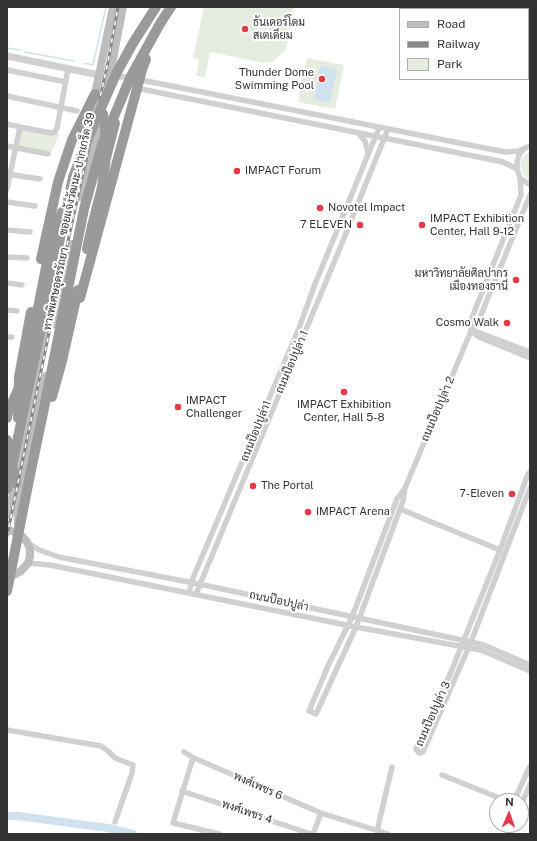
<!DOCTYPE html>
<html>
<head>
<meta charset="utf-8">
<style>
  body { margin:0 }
  #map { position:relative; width:537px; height:841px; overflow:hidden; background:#fff; font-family:"Public Sans",sans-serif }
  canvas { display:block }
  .frame { position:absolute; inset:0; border:8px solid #333; pointer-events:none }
  .legend { position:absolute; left:399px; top:8px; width:130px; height:72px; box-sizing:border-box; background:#fff; border:1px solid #adadad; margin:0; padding:5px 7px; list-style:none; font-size:12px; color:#333 }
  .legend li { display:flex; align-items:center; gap:8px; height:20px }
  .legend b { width:20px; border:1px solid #adadad }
  .north { position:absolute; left:489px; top:793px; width:40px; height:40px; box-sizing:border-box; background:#fff; border:1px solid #adadad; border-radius:50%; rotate:2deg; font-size:11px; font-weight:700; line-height:16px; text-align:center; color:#333 }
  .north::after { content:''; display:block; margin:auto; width:14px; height:18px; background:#e63946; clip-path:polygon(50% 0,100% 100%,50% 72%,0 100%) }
</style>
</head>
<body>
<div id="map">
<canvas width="537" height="841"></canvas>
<div class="frame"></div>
<ul class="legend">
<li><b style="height:5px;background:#bdbdbd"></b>Road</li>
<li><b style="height:5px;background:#888"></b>Railway</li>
<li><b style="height:11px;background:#e6ecdf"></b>Park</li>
</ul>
<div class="north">N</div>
</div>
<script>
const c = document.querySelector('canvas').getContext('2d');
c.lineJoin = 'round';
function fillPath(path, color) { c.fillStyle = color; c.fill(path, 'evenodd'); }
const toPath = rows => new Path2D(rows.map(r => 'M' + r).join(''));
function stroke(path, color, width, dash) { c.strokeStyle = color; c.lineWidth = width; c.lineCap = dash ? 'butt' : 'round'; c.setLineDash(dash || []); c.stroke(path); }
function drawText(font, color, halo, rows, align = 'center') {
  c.font = font + ' "Public Sans",Sarabun,sans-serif'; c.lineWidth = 4; c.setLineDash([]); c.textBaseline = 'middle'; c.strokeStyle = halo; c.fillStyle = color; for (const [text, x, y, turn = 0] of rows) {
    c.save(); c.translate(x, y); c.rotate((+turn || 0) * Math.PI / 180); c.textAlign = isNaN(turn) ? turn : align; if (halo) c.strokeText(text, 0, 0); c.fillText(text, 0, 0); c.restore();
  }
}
fillPath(toPath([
  [204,7,294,7,286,50,272,62,264,63,210,52,205,77,196,76,199,60,193,58],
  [307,58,344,65,335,109,298,102],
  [23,126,60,134,51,153,18,146],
  [530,150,530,181,523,174,520,163,523,157]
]), '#e6ecdf');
fillPath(toPath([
  [321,65,337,69,330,102,314,99]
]), '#cfe2ee');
stroke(toPath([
  [7,48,20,50],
  [25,52,74,61],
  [84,63,93,65,106,7]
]), '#cfe2ee', 1.5);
stroke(toPath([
  [7,816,18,816,108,828,133,834]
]), '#cfe2ee', 8);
stroke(toPath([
  [7,70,66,82],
  [99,75,110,77,126,77,505,152,518,151,530,146],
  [136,88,503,162,517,169],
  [7,96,77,111],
  [7,124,20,127],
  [358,133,365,141,368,153],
  [7,146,48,154],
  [524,149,519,155,517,162,517,169,520,178,530,185],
  [7,174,40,179],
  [7,189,20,127,51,133,55,132,57,128,68,69],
  [7,202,35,206],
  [7,230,30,232],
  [7,257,27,258],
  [7,283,22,285],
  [7,310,17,311],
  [471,330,471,320,521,195,520,178],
  [471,331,479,337,530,358],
  [473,331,480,333,530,352],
  [7,337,12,337],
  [530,472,528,474,500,550,451,672,416,749,419,753,423,752,471,642,530,488],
  [405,488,397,499,352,617,328,666,309,711,316,714,356,627,403,501,405,488,471,331,478,322,530,195],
  [400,509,500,550],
  [28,543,39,550,59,557,199,584,471,642,484,645,530,665],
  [28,563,50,565,356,627,481,650,530,671],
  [189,592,193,578,299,328,315,284,379,128],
  [196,594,340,248,388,129],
  [7,730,101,746,108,751,115,758,133,765,132,773,115,822],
  [184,752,194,758],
  [442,775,507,801],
  [182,791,311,834],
  [514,801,530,766],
  [521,806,530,784],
  [521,807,530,811],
  [377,831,392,767],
  [219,834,173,823,192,761,194,758,321,813,388,834],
  [313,834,321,813]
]), '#d0d0d0', 5.5);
stroke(toPath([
  [7,56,99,75]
]), '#d0d0d0', 7);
stroke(toPath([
  [108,85,123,7],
  [87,133,113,7],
  [82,198,102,116],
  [56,325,72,244],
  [7,515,16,483,50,309],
  [18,525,17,506,46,376],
  [7,530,19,533,27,542,30,549,30,556,28,563,21,571,12,576,7,576]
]), '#bdbdbd', 8);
stroke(toPath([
  [161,22,171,7],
  [103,114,105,128,105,138],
  [92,226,102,187,106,158,115,123],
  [41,259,58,182,72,140,95,94],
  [7,418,8,412,25,374,49,252,62,212],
  [7,440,16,483],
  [30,475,42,418]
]), '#9a9a9a', 10);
const rail = toPath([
  [7,536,68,241,108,62,118,7]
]);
stroke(rail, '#888', 3);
stroke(rail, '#fff', 1.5, [4.5]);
stroke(toPath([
  [87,249,92,226],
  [80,298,142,70,146,59],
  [52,397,62,361,78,290],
  [18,418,19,377,31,312],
  [42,418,84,209,102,145,131,76,161,22],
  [7,489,73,177,91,131,116,74,133,43,156,7],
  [7,591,30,475]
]), '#9a9a9a', 10);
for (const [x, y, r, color] of [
  [245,29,4,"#e63946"],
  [322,79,4,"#e63946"],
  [237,171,4,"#e63946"],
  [320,208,4,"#e63946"],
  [360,225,4,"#e63946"],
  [422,225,4,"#e63946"],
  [516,280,4,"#e63946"],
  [507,323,4,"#e63946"],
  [344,392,4,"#e63946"],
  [178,407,4,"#e63946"],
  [253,486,4,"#e63946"],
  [512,494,4,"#e63946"],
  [308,512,4,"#e63946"]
]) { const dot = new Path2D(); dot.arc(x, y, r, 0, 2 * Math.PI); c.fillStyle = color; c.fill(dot); stroke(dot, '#fff', 1.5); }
drawText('11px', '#333', '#fff', [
  ["ธันเดอร์โดม",253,23],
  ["สเตเดียม",253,36],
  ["Thunder Dome",314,73,"right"],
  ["Swimming Pool",314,86,"right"],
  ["IMPACT Forum",245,171],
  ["Novotel Impact",328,208],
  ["IMPACT Exhibition",430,219],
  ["Center, Hall 9-12",430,232],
  ["7 ELEVEN",352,225,"right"],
  ["มหาวิทยาลัยศิลปากร",508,274,"right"],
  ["เมืองทองธานี",508,287,"right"],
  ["Cosmo Walk",499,323,"right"],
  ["IMPACT",186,401],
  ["Challenger",186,414],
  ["IMPACT Exhibition",344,405,"center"],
  ["Center, Hall 5-8",344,418,"center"],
  ["The Portal",261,486],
  ["7-Eleven",504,494,"right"],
  ["IMPACT Arena",316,512]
], 'left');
drawText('11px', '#333', '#fff', [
  ["ซอยแจ้งวัฒนะ-ปากเกร็ด 39",77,174,-77],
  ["ทางพิเศษอุดรรัถยา",56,289,-78],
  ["ถนนป๊อปปูล่า 1",292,362,-67],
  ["ถนนป๊อปปูล่า 2",438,409,-67],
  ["ถนนป๊อปปูล่า1",256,431,-68],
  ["ถนนป๊อปปูล่า",279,601,12],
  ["ถนนป๊อปปูล่า 3",433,714,-66],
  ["พงศ์เพชร 6",258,786,24],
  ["พงศ์เพชร 4",247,812,19]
]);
</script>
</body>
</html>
